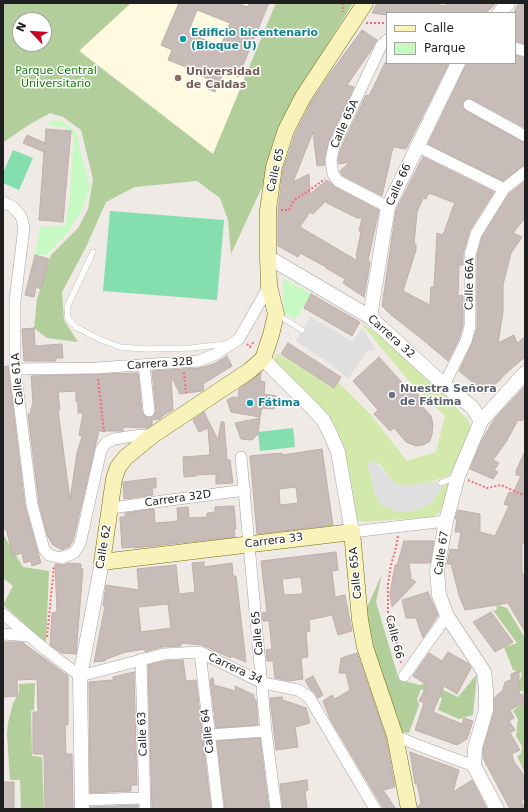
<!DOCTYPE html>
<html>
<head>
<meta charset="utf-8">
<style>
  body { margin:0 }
  #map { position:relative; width:528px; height:812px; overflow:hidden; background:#efeae5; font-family:"DejaVu Sans",sans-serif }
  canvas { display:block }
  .frame { position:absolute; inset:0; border:4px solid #1f1f1f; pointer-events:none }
  .legend { position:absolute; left:386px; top:12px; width:130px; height:52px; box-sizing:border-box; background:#fff; border:1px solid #a5a5a5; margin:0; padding:5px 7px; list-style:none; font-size:12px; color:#1f1f1f }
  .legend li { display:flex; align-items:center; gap:8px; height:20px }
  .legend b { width:20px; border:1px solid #a5a5a5 }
  .north { position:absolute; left:12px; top:12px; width:40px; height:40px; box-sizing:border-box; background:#fff; border:1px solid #a5a5a5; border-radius:50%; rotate:295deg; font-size:11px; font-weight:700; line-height:16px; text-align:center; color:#1f1f1f }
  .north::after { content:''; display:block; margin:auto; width:14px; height:18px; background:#cb0222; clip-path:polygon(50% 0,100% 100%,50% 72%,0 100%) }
</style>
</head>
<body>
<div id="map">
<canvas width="528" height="812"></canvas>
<div class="frame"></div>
<ul class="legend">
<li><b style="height:5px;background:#f9f2ba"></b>Calle</li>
<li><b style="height:11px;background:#c7f9c3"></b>Parque</li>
</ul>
<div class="north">N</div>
</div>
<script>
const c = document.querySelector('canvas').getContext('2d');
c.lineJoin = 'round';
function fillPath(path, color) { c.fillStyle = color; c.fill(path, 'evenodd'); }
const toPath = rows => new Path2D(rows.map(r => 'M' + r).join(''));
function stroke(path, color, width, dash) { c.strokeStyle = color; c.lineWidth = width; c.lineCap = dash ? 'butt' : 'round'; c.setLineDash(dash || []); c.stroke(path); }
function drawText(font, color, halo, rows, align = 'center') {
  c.font = font + ' "DejaVu Sans",sans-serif'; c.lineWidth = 3; c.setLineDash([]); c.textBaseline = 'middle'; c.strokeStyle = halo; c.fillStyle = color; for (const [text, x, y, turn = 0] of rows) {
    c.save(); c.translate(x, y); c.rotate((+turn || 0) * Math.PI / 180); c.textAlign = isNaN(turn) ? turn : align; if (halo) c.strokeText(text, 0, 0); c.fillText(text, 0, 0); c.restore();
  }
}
fillPath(toPath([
  [131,3,269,3,238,76,244,79,213,154,79,50]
]), '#fffadf');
fillPath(toPath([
  [360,322,376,333,399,353,454,405,469,421,471,432,452,475,426,483,410,485,396,484,378,463,368,465,375,494,433,501,444,485,454,480,447,498,440,512,433,517,363,522,357,520,354,511,347,464,274,359,276,354,280,355,334,388,338,382,371,415,407,461,436,452,445,416,430,402,407,379]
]), '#d3e9ab');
fillPath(toPath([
  [3,3,131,3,79,51,213,154,276,3,353,3,296,96,281,126,262,187,231,254,228,220,220,198,197,181,135,187,106,202,86,247,62,292,64,320,78,342,47,338,34,328,37,299,51,255,78,228,88,209,93,179,81,130,63,117,50,113,27,126,4,142,3,141],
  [20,20,44,20,44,44,20,44],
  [3,534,23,567,49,571,46,643,3,605,13,586,3,578],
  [382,574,376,602,399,680,420,685,427,682,458,697,477,674,473,715,459,719,438,710,442,698,421,689,417,699,419,705,409,733,399,732,374,655,365,612],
  [497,605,507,608,525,638,525,773,517,756,521,754,522,746,516,736,518,719,513,711,524,702,523,690,515,694,515,688,519,683,522,673,513,670,504,647,517,643,492,609,496,611],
  [35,683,34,710,31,711,32,756,42,757,44,809,21,809,20,780,10,780,7,734,8,723,13,703,19,693,19,684]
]), '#b2ce9a');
fillPath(toPath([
  [60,120,76,132,90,188,82,210,68,232,47,255,35,255,40,227,65,226,69,205,74,137,65,127,52,126,47,122],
  [283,278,311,294,296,319,284,313]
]), '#c7f9c3');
fillPath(toPath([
  [13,150,33,158,19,190,3,183,3,173],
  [110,211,224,220,217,300,103,291],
  [293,428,295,447,260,451,258,432]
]), '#84dead');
fillPath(toPath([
  [311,317,353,342,362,328,376,350,367,351,348,379,333,366,296,341],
  [373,460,396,484,410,485,426,483,436,481,444,485,433,501,425,507,406,513,393,510,381,505,375,494,368,465]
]), '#dfdfdf');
const building = toPath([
  [179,3,237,3,248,7,249,3,269,3,238,77,224,71,215,92,208,89,211,80,185,69,186,67,168,60,172,50,161,45,179,3],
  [197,10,230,23,221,46,188,33,197,10],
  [377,3,430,3,445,6,447,3,496,3,486,13,387,13,387,15,372,13,377,3],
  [519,3,525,3,525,44,515,41,515,10,519,3],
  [362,30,377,40,370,52,347,85,354,87,328,143,324,159,325,165,317,166,313,132,293,182,309,174,310,194,327,180,335,187,379,210,368,261,370,262,364,297,343,283,345,279,326,268,326,267,300,253,298,257,278,246,278,211,283,169,295,134,311,102,329,75,362,30],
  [326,201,327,203,357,218,362,218,359,231,361,232,356,256,357,257,356,260,300,227,310,212,313,214,326,201],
  [515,55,525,58,525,128,472,99,466,99,462,105,463,108,466,111,525,143,525,165,521,167,503,181,428,144,467,63,515,63,515,55],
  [385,63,449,63,406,149,393,147,382,196,343,176,340,171,350,162,339,164,338,160,341,148,366,95,369,96,385,63],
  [46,129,71,131,63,222,39,220,44,152,23,143,27,135,45,143,46,129],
  [423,157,494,192,470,230,463,253,463,265,459,265,458,296,463,295,463,325,459,339,448,361,417,335,390,314,382,306,396,210,423,157],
  [429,193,455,203,453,207,443,235,437,233,434,287,431,287,430,305,403,291,416,250,416,244,414,244,417,212,423,198,426,199,429,193],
  [525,181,525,218,513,233,522,237,511,253,503,285,503,312,498,343,514,335,517,343,525,337,525,357,503,376,500,380,484,394,481,389,459,371,472,344,477,328,477,256,482,237,509,194,525,181],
  [35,255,49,259,41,289,36,287,34,297,25,295,35,255],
  [311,294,360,322,352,336,304,308,311,294],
  [34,328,35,346,62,344,63,358,56,358,56,361,24,361,22,329,34,328],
  [288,343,341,377,334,388,281,354,288,343],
  [227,356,232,366,203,384,204,389,202,391,180,394,171,376,173,410,164,415,160,419,152,420,152,425,147,428,123,427,123,431,99,431,73,541,69,547,62,550,53,545,47,535,39,504,28,414,30,414,33,402,31,376,138,373,142,412,144,415,149,418,153,416,156,411,152,371,199,368,214,364,227,356],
  [76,391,76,402,78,401,78,413,83,413,79,435,82,436,77,453,70,500,58,410,60,410,58,392,76,391],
  [379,357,406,387,409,384,426,403,422,406,431,416,433,425,432,434,430,441,423,445,416,446,406,442,394,428,390,431,374,414,378,410,353,381,379,357],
  [8,366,25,506,41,563,32,566,31,561,24,563,22,553,13,556,6,529,3,530,3,367,8,366],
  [261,373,260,381,265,382,264,394,276,396,274,409,262,408,260,417,231,412,227,400,233,397,238,398,239,389,261,373],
  [525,386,525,416,522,421,518,420,506,442,493,460,499,463,494,470,498,472,493,479,470,469,482,440,495,418,525,386],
  [204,412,218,440,221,422,224,422,227,460,230,460,233,483,216,484,216,474,196,475,196,476,184,477,183,457,210,455,208,428,199,432,193,420,204,412],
  [260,418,258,434,252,440,241,439,235,423,260,418],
  [322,449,333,525,257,534,250,456,282,453,282,455,322,449],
  [296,487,298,503,280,505,279,489,296,487],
  [525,451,525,543,522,543,522,572,525,578,525,632,508,603,465,610,459,595,451,564,447,564,450,549,458,550,461,532,455,532,457,519,455,519,458,510,480,514,480,532,495,536,509,506,504,504,509,492,513,493,521,476,516,475,516,471,525,451],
  [156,478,156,488,152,488,153,495,124,499,123,482,156,478],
  [234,506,236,529,234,529,235,537,135,548,135,547,122,548,120,517,125,517,125,513,154,509,155,523,169,522,178,521,177,508,188,507,189,518,207,517,207,513,215,512,215,507,234,506],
  [404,541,434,541,430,563,409,563,411,579,416,582,392,607,390,594,395,565,397,565,404,541],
  [336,552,338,570,332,571,335,597,345,595,352,631,338,635,332,615,309,620,310,631,306,632,308,657,301,658,303,679,289,681,275,678,273,661,267,661,266,650,272,649,269,621,263,621,262,613,267,612,261,561,336,552],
  [301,577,303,594,284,595,282,579,301,577],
  [204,562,204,567,232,563,233,576,236,576,246,662,231,656,231,658,202,645,181,643,181,646,162,647,145,652,145,649,126,652,106,659,105,661,94,662,105,606,103,606,106,585,139,590,137,569,176,565,179,594,195,592,192,563,204,562],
  [168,604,171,628,141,632,138,607,168,604],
  [68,563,81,564,81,569,83,569,76,654,62,653,50,645,52,613,57,612,55,564,63,565,68,563],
  [428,592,438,615,423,638,416,618,406,618,402,600,428,592],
  [491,612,513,642,495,652,473,622,491,612],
  [3,642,22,642,68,676,68,725,65,725,66,754,72,754,73,809,45,809,44,754,33,754,33,712,38,712,37,679,17,680,18,696,3,697,3,642],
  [448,652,469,664,471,668,457,694,444,686,433,712,462,724,464,718,473,721,467,739,457,745,415,730,424,703,419,701,427,685,413,676,429,653,442,661,448,652],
  [357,653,386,738,395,787,383,790,396,809,384,809,380,803,330,719,323,701,332,695,335,699,350,690,346,673,339,673,341,658,357,653],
  [183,660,186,681,196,680,211,809,152,809,148,665,165,661,183,660],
  [519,671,519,695,522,694,525,702,510,710,514,718,509,721,515,730,510,733,520,750,512,754,514,762,522,772,525,780,525,799,521,801,525,809,510,809,483,758,483,749,494,712,494,698,503,690,505,682,511,680,511,674,519,671],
  [134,672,137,785,131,785,131,791,90,793,89,682,113,680,113,677,134,672],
  [313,676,323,695,318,698,315,693,310,689,305,680,313,676],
  [213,678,214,685,236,691,235,686,254,695,254,700,256,700,258,725,216,728,210,679,213,678],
  [282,697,283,700,306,708,310,723,295,727,298,747,276,750,270,698,282,697],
  [260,738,269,809,225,809,217,741,260,738],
  [410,752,459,770,453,792,472,780,487,809,418,809,418,806,421,803,417,784,415,784,410,752],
  [307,780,308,790,305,791,307,809,283,809,280,784,307,780],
  [3,782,14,782,14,809,3,809,3,782],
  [138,805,138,809,90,809,90,807,138,805]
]);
fillPath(building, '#c7bcb8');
stroke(building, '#c1afa7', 1);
const service = toPath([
  [93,252,67,307,68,319,76,327,99,339,120,347,145,349,191,348,226,344],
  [278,315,302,330],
  [441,483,455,477]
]);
const minor = toPath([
  [387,40,381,46,334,146,331,160,333,174,338,181,388,207],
  [515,48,525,51],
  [469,105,525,136],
  [417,146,504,189],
  [3,202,13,207,21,216,24,227,15,301,15,369,32,505,44,549,49,555,61,558,74,553,80,544,101,450,106,443,114,439,141,435,153,435],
  [144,365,149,411],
  [15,369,96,368,198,361,214,355,239,339,269,286],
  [444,385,466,341,470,326,470,255,476,234,504,189,525,172],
  [241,457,266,731,276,809],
  [111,508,245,490],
  [352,532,446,521],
  [3,614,46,650,80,676,164,654,200,652,263,683,298,690,309,697,375,809],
  [3,634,29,636],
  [200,652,218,809],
  [141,659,145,809],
  [404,676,447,616],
  [209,735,266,731],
  [395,736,428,749,474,766],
  [82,800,144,798]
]);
const tertiary = toPath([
  [499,13,508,3],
  [268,257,370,317,444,385,472,407,481,421],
  [370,317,388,207,458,63],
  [263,359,315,411,323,420,329,431,338,452,352,532],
  [82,809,80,676,102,562],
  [497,809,474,766,475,748,486,710,486,689,484,672,447,616,439,595,437,571,446,521,458,476,481,421,525,373]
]);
const secondary = toPath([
  [365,3,303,97,286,130,274,167,268,210,268,257,269,286,276,314,271,335,263,359,249,371,153,435,126,457,118,467,114,479,102,562,352,532,360,620,365,647,395,736,409,809]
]);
stroke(service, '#a3a3a3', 6);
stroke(minor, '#a3a3a3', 12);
stroke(tertiary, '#a3a3a3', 15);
stroke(secondary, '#756f06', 17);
stroke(toPath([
  [342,3,343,12],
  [366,23,387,23],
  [281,210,289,210,294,200,304,194,325,179],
  [247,344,250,347,253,343,255,344],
  [184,372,186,393],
  [98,379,104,432],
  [468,480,487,488,501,485,525,496],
  [398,536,396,548,391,565,388,584,388,613,394,632,401,663],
  [47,637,54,566]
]), '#f86d75', 2, [2, 2]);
stroke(service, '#fff', 5.5);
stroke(minor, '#fff', 11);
stroke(tertiary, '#fff', 14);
stroke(secondary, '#f9f2ba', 16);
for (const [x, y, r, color] of [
  [183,39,4,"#0f9aa8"],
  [178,78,4,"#8d6e63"],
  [392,395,4,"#6b7280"],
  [250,403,4,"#0f9aa8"]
]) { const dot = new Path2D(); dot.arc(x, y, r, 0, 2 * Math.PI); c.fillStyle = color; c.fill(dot); stroke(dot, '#fff', 1.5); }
drawText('bold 11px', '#0d838f', '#fff', [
  ["Edificio bicentenario",191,33],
  ["(Bloque U)",191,46],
  ["Fátima",258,403]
], 'left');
drawText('11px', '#157c0d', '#fff', [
  ["Parque Central",56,71],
  ["Universitario",56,84]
]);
drawText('bold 11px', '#785e54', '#fff', [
  ["Universidad",186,72],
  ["de Caldas",186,85]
], 'left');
drawText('11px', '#1f1f1f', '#fff', [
  ["Calle 65A",345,124,-66],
  ["Calle 65",276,170,-77],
  ["Calle 66",399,185,-66],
  ["Calle 66A",470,284,-89],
  ["Carrera 32",391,337,42],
  ["Carrera 32B",160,364,-4],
  ["Calle 61A",18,379,-95],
  ["Carrera 32D",178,499,-8],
  ["Carrera 33",274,541,-7],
  ["Calle 62",104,547,-80],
  ["Calle 67",442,553,-82],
  ["Calle 65A",356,573,-95],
  ["Calle 65",258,633,-95],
  ["Calle 66",394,637,76],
  ["Carrera 34",235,669,25],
  ["Calle 64",208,731,-97],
  ["Calle 63",143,734,-92]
]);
drawText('bold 11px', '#5b616d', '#fff', [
  ["Nuestra Señora",400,389],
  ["de Fátima",400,402]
], 'left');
</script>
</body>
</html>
